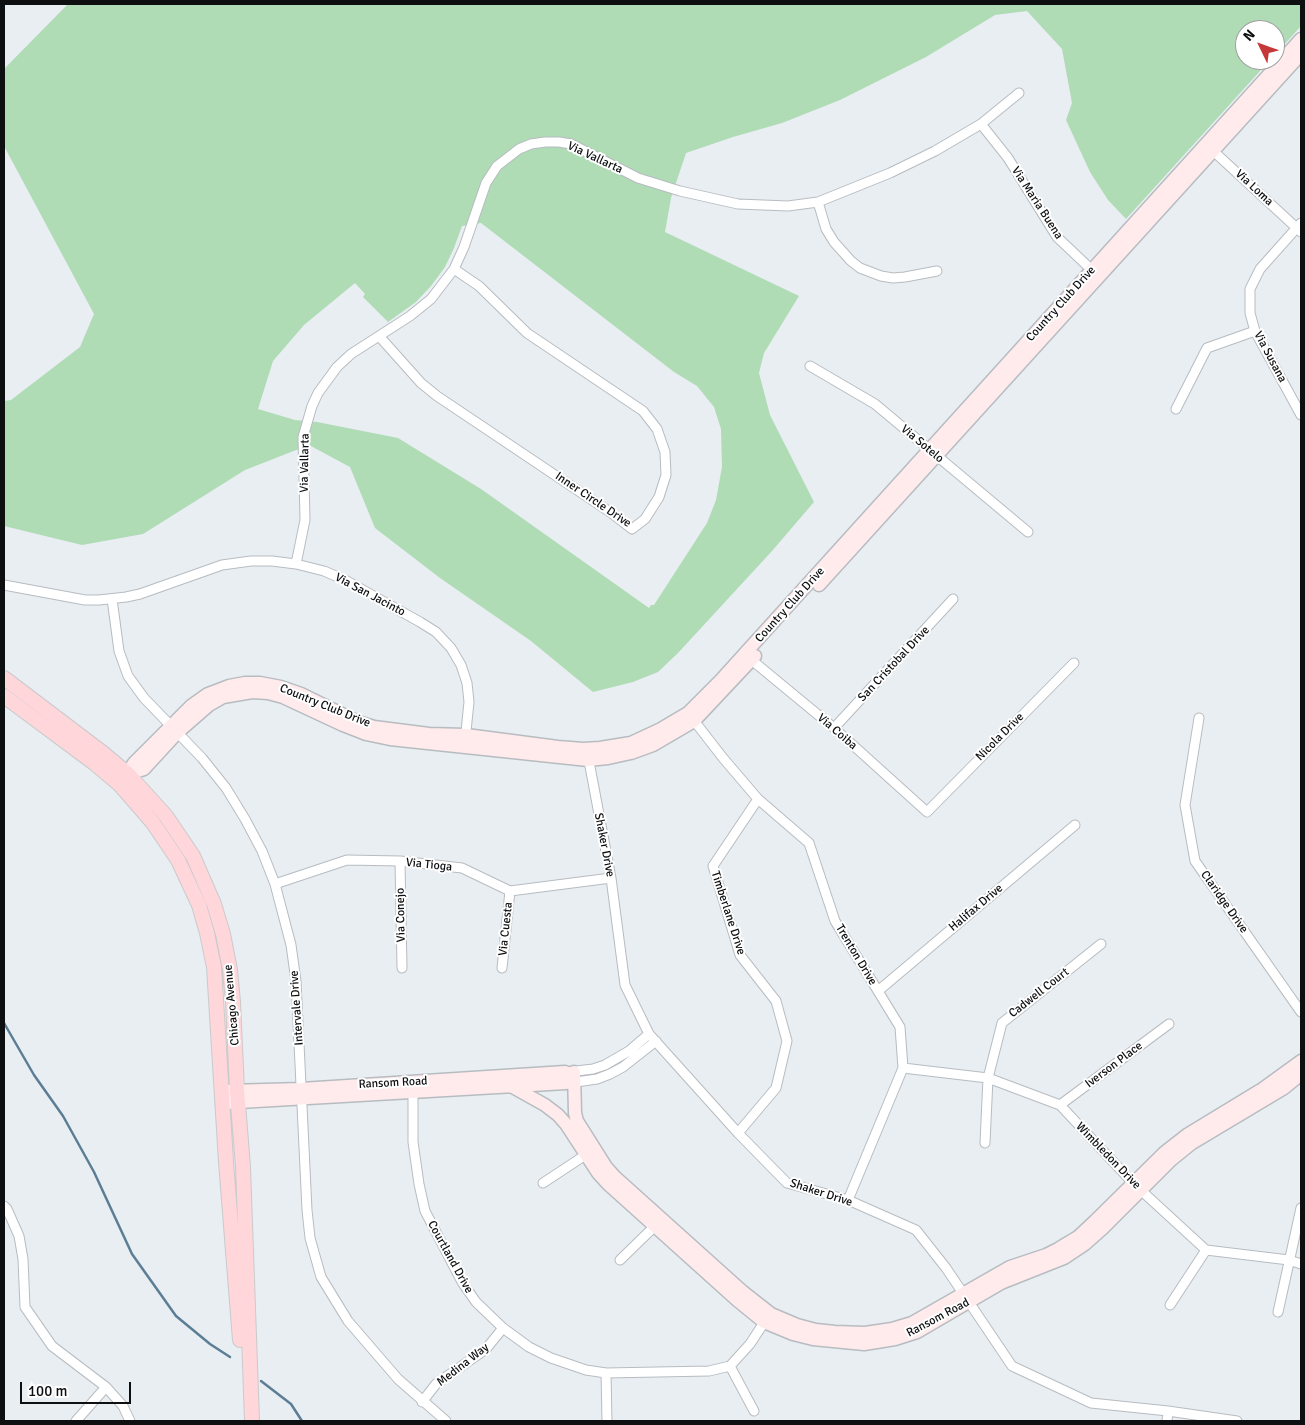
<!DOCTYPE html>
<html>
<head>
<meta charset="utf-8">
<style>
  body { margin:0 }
  #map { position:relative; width:1305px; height:1425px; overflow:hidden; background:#e9eef3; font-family:Signika,sans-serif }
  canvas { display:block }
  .frame { position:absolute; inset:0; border:5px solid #0e0f11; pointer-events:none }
  .north { position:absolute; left:1235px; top:20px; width:50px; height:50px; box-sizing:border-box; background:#fff; border:1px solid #9f9fa0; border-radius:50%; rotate:312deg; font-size:14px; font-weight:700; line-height:20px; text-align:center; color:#0e0f11 }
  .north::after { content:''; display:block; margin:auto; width:18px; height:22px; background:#c63738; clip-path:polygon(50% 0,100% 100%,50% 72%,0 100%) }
  .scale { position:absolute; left:20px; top:1382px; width:111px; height:22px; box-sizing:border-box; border:2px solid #0e0f11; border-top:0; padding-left:6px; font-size:15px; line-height:18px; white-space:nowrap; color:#0e0f11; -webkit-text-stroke:4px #fff; paint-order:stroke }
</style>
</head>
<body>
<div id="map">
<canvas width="1305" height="1425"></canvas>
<div class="frame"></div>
<div class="north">N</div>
<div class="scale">100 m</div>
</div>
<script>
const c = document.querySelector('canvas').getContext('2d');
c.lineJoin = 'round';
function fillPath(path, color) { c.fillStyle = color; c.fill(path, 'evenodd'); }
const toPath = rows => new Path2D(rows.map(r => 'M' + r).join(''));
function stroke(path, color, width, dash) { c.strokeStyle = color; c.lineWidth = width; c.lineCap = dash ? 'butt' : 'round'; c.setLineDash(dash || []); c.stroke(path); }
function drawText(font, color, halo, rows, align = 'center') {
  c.font = font + ' Signika,sans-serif'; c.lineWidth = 4; c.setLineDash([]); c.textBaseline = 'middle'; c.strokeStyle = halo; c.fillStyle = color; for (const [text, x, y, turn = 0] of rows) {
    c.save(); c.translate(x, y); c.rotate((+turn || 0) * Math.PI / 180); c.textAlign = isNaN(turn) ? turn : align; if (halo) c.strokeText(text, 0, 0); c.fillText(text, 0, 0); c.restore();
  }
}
fillPath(toPath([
  [68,4,1301,4,1301,26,1275,55,1275,30,1245,30,1245,60,1270,60,1126,219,1108,200,1090,172,1066,120,1072,103,1062,49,1027,11,995,15,926,57,840,100,782,123,733,137,686,153,671,198,665,232,799,296,764,353,759,373,770,415,814,502,772,551,678,653,658,672,633,682,593,692,531,641,440,578,375,528,350,467,309,445,245,470,143,534,82,545,4,526,4,401,11,400,80,347,94,314,4,146,4,69],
  [481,223,674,372,697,386,714,407,721,429,722,467,716,500,707,523,654,605,651,605,649,608,481,489,398,438,317,422,295,420,258,409,273,361,304,325,355,283,365,294,363,297,388,322,416,302,431,286,445,267,454,248,462,226]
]), '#afdbb5');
stroke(toPath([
  [4,1023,34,1075,63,1116,94,1172,132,1254,176,1316,210,1344,230,1357],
  [261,1381,291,1404,302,1421]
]), '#5c7e95', 2.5);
const street = toPath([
  [981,124,1008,158,1057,237,1096,274],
  [1210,148,1301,232],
  [818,202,826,229,834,242,851,261,860,268,881,276,893,278,905,277,937,271],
  [1301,223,1260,269,1250,289,1250,313,1255,331,1301,415],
  [379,336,421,383,437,396,610,512,632,529,645,519,659,497,666,475,665,452,657,429,643,411,527,333,479,286,454,269],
  [810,366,875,404,1028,532],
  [1176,409,1207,348,1255,331],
  [296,564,305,520,303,437,312,406,318,393,337,367,351,354,410,316,431,299,454,269,464,247,486,183,497,166,519,149,531,144,545,142,559,142,571,144,638,178,680,191,738,204,788,206,818,202,890,173,935,151,981,124,1019,93],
  [4,585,85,600,99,600,126,597,140,594,222,565,251,561,272,561,296,564,324,571,345,580,420,622,436,632,451,648,461,665,467,683,469,702,465,741],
  [112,599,119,651,128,676,144,698,202,758,226,788,245,819,262,851,275,884,291,945,296,981,307,1210,310,1238,321,1277,348,1321,398,1379,446,1421],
  [748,657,834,728,927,812,1074,663],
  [692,718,723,758,758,799,809,843,835,921,900,1027,903,1068,848,1200],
  [1199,718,1185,805,1195,861,1301,1012],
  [834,728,953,599],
  [588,756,611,878,625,985,649,1034,738,1133,787,1183,848,1200,916,1230,946,1268,1012,1366,1091,1403,1168,1411,1237,1421],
  [400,861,402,968],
  [275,884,347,860,400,861,462,868,510,891,611,878],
  [502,968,510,891],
  [878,991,1075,825],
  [903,1068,988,1078,1060,1105,1133,1183,1206,1250,1289,1260,1301,1264],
  [568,1072,593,1069,605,1065,629,1051,649,1034],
  [569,1083,597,1079,610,1074,623,1067,656,1041],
  [413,1086,413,1142,419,1184,425,1211,462,1282,476,1302,503,1328,529,1347,551,1358,586,1370,606,1373,709,1371,730,1366,750,1344,767,1318],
  [1060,1105,1169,1024],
  [738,1133,776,1088,787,1041,776,1001,740,955,713,866,758,799],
  [985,1143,988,1078,1002,1023,1101,944],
  [543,1183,590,1152],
  [4,1206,7,1209,19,1236,23,1259,25,1307,52,1346,106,1387,123,1406,130,1421],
  [620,1260,658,1223],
  [1170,1305,1206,1250],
  [1278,1312,1301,1208],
  [730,1366,754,1411],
  [606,1373,607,1421],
  [422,1402,436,1384,486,1349,503,1328],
  [76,1421,106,1387],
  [1167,1421,1168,1411]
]);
const secondary = toPath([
  [819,585,1301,54],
  [128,774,144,769,178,732,209,705,223,697,252,692,268,693,283,697,343,725,366,734,390,739,588,760,608,758,631,753,653,745,694,721,755,656],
  [123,781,134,763,191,706,208,694,229,686,245,683,260,683,281,687,301,694,358,722,374,727,429,734,466,735,558,747,583,749,600,748,631,743,661,729,688,713,720,681,1301,39],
  [574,1072,575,1113,577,1121,606,1167,615,1177,743,1292,771,1314,797,1325,816,1330,835,1332,865,1333,892,1329,912,1323,1010,1267,1046,1255,1058,1249,1078,1237,1095,1221,1164,1153,1187,1135,1261,1090,1301,1061],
  [511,1086,545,1105,558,1115,566,1124,598,1173,608,1184,737,1300,764,1322,793,1334,813,1339,864,1344,895,1339,917,1332,1001,1283,1064,1258,1085,1244,1103,1228,1171,1160,1192,1143,1284,1088,1301,1074],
  [228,1091,301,1089,565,1072],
  [222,1103,566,1083]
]);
const primary = toPath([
  [4,678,103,753,128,774,166,816,193,856,214,904,223,934,230,970,233,1002,237,1091,243,1167,252,1421],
  [4,696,94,763,120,785,153,823,178,860,199,905,207,933,214,967,226,1162,240,1340]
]);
stroke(street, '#b7bcc1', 11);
stroke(secondary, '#b7bcc1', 15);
stroke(primary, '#cacacb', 16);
stroke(street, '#fff', 9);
stroke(secondary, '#ffebec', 12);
stroke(primary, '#ffd6da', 14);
drawText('12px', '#0e0f11', '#fff', [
  ["Via Vallarta",595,158,25],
  ["Via Loma",1254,188,43],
  ["Via Maria Buena",1037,203,57],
  ["Country Club Drive",1061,304,-48],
  ["Via Susana",1270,357,62],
  ["Via Sotelo",922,444,40],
  ["Via Vallarta",305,463,-89],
  ["Inner Circle Drive",593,500,34],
  ["Via San Jacinto",370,595,28],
  ["Country Club Drive",790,605,-48],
  ["San Cristobal Drive",894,664,-47],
  ["Country Club Drive",325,706,22],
  ["Via Coiba",837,732,41],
  ["Nicola Drive",1000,737,-45],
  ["Shaker Drive",604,845,79],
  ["Via Tioga",429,865,6],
  ["Claridge Drive",1224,902,55],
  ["Halifax Drive",976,908,-40],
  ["Timberlane Drive",728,913,72],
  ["Via Conejo",401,915,-91],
  ["Via Cuesta",506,929,-84],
  ["Trenton Drive",856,955,59],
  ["Cadwell Court",1039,993,-38],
  ["Chicago Avenue",232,1005,-95],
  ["Intervale Drive",297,1008,-94],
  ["Iverson Place",1114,1065,-37],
  ["Ransom Road",393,1083,-3],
  ["Wimbledon Drive",1108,1156,46],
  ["Shaker Drive",821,1193,18],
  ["Courtland Drive",450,1257,61],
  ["Ransom Road",938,1318,-28],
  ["Medina Way",463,1365,-38]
]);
</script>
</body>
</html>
